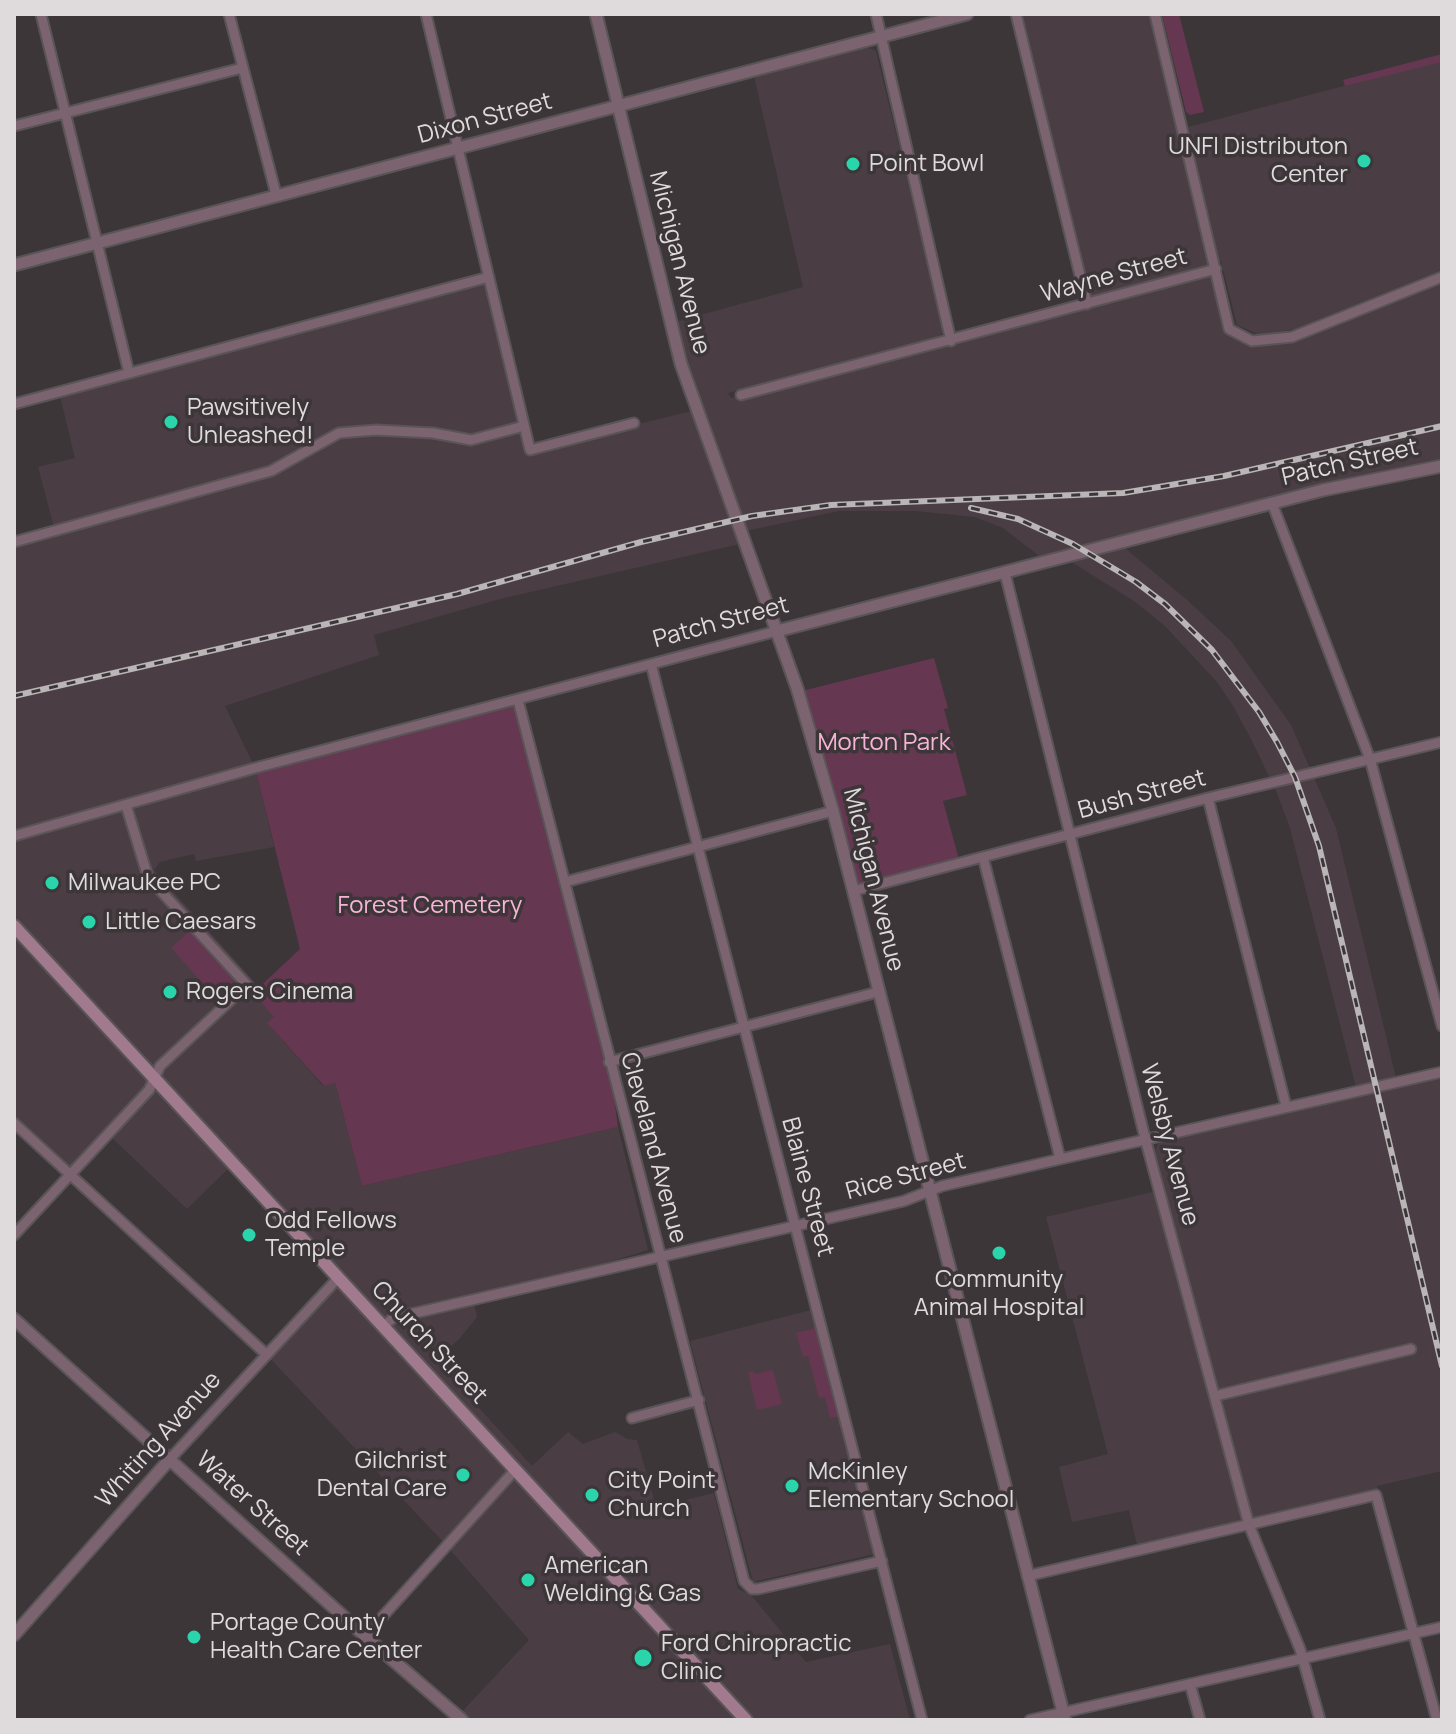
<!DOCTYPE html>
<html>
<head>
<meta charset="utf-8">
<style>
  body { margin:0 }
  #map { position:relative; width:1456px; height:1734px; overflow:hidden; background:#3c3639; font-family:Manrope,sans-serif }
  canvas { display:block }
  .frame { position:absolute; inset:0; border:16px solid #dfdadc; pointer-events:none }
</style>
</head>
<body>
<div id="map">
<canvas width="1456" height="1734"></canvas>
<div class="frame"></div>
</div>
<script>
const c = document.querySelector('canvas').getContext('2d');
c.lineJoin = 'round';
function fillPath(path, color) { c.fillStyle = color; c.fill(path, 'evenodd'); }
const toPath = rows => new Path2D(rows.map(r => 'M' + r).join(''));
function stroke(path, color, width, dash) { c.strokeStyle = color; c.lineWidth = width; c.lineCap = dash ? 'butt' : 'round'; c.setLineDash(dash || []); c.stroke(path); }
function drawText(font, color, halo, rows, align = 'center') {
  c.font = font + ' Manrope,sans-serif'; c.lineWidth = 7; c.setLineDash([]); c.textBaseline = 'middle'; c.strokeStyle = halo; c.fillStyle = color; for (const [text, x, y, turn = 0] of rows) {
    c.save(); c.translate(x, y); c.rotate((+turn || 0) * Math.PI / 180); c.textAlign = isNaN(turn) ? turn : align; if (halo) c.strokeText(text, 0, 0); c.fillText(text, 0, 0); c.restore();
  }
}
fillPath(toPath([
  [1021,14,1149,14,1177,130,1442,60,1442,270,1295,329,1260,335,1237,325,1221,261,1095,296,1089,295],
  [867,47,876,51,944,332,936,338,728,393,731,398,1216,269,1229,329,1240,336,1292,337,1442,277,1442,466,1120,544,1186,599,1231,641,1291,725,1336,828,1397,1082,1385,1090,1442,1077,1442,1471,1377,1486,1378,1491,1137,1545,1129,1510,1072,1522,1059,1467,1108,1454,1046,1217,1165,1189,1155,1150,1160,1141,1358,1095,1290,828,1277,793,1251,739,1232,704,1217,682,1165,626,1134,601,1065,558,1047,562,1003,528,975,517,916,511,839,511,741,532,744,543,500,599,374,635,379,655,225,706,255,768,274,847,196,861,194,854,160,862,154,870,259,987,253,993,275,1017,268,1024,323,1086,335,1083,362,1186,618,1127,648,1250,524,1288,473,1300,477,1317,460,1338,436,1361,532,1466,568,1432,583,1444,615,1432,627,1439,637,1440,656,1507,714,1493,738,1589,751,1595,806,1662,890,1644,910,1720,462,1720,458,1716,529,1640,446,1545,267,1355,338,1277,234,1163,187,1209,109,1135,70,1176,14,1123,14,542,55,531,38,467,75,458,59,392,489,277,531,450,696,410,671,323,803,287,754,76],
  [811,1310,874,1554,753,1582,690,1341]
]), '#4a3e44');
fillPath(toPath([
  [1162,14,1179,14,1204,112,1190,115,1186,112],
  [1442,54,1442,62,1345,86,1343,80],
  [934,658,948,708,944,709,967,795,943,801,960,863,853,891,798,692],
  [518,700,609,1062,618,1127,362,1186,335,1083,324,1086,267,1023,274,1017,253,993,300,949,255,768],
  [189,931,235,980,216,998,171,948],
  [815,1328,839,1417,830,1418,825,1397,819,1398,808,1356,803,1357,796,1333],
  [773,1370,782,1404,757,1410,748,1372,753,1371,755,1374]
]), '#653751');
const minor = toPath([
  [41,14,129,373],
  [229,14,276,194],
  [426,14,530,450,634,423],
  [876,14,951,341],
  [1016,14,1087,304],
  [1155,14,1229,329,1252,341,1292,337,1442,277],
  [14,126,242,68],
  [741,395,1216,269],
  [14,404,489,277],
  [1272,503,1370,759,1442,1026],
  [14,542,271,471,339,433,376,430,433,433,471,440,524,426],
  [1005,573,1145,1138,1249,1525,1300,1649,1320,1720],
  [651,664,922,1720],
  [518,700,744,1581,752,1589,758,1589,882,1561],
  [1208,798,1286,1106],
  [14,836,255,768,777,631],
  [983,857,1060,1158],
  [565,882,833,811],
  [853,891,1208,798,1442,742],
  [609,1062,878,992],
  [14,1123,267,1355],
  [14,1235,149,1090,160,1066,247,985,148,877,126,805],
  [384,1326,393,1318,904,1201,942,1186,1442,1072],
  [1215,1396,1411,1349],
  [632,1418,699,1400],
  [170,1459,339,1277],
  [1027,1576,1376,1495,1437,1720],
  [365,1636,516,1469],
  [1190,1684,1200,1720],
  [1030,1720,1442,1627]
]);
const tertiary = toPath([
  [596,14,681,364,797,688,833,811,1065,1720],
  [14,265,967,14],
  [777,631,1323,490,1442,466],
  [14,1319,365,1636,462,1720],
  [14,1635,170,1459]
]);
const secondary = toPath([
  [14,926,746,1720]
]);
stroke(minor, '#595456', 13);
stroke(tertiary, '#595456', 15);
stroke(secondary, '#595456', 16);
stroke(minor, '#7c6370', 9);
stroke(tertiary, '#7c6370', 11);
stroke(secondary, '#a17a8e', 12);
const rail = toPath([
  [971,508,1018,519,1073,544,1136,582,1165,604,1212,650,1259,712,1277,742,1295,777,1319,846,1442,1366],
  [14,696,457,594,641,542,752,516,831,505,1123,493,1224,476,1442,426]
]);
stroke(rail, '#bab5b7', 6);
stroke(rail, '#3c3639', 3, [9]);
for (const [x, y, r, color] of [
  [1364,161,8,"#2ad5ac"],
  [853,164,8,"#2ad5ac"],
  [171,422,8,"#2ad5ac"],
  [52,883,8,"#2ad5ac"],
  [89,922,8,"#2ad5ac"],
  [170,992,8,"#2ad5ac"],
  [249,1235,8,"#2ad5ac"],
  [999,1253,8,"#2ad5ac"],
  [463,1475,8,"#2ad5ac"],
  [792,1486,8,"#2ad5ac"],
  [592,1495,8,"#2ad5ac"],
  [528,1580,8,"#2ad5ac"],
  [194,1637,8,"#2ad5ac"],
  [643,1658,10,"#2ad5ac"]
]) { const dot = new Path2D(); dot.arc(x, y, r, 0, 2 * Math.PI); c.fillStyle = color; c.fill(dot); stroke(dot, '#3c3639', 3); }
drawText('24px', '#dfdadc', '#3c3639', [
  ["Dixon Street",485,119,-15],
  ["Michigan Avenue",679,263,76],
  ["Wayne Street",1114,276,-15],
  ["Patch Street",1350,463,-13],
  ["Patch Street",721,623,-15],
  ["Bush Street",1142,795,-15],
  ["Michigan Avenue",873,880,76],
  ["Welsby Avenue",1169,1145,75],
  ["Cleveland Avenue",653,1148,75],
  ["Rice Street",906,1177,-15],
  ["Blaine Street",807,1187,75],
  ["Church Street",429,1343,47],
  ["Whiting Avenue",159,1440,-48],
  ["Water Street",252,1504,42]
]);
drawText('24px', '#dfdadc', '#3c3639', [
  ["UNFI Distributon",1348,147,"right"],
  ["Center",1348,175,"right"],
  ["Point Bowl",869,164],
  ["Pawsitively",187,408],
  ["Unleashed!",187,436],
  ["Milwaukee PC",68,883],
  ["Little Caesars",105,922],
  ["Rogers Cinema",186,992],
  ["Odd Fellows",265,1221],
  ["Temple",265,1249],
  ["Community",999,1280,"center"],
  ["Animal Hospital",999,1308,"center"],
  ["Gilchrist",447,1461,"right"],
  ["Dental Care",447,1489,"right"],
  ["McKinley",808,1472],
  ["Elementary School",808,1500],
  ["City Point",608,1481],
  ["Church",608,1509],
  ["American",544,1566],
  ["Welding & Gas",544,1594],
  ["Portage County",210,1623],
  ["Health Care Center",210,1651],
  ["Ford Chiropractic",661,1644],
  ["Clinic",661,1672]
], 'left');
drawText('24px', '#f7b4d8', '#3c3639', [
  ["Morton Park",884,743],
  ["Forest Cemetery",430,906]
]);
</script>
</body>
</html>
